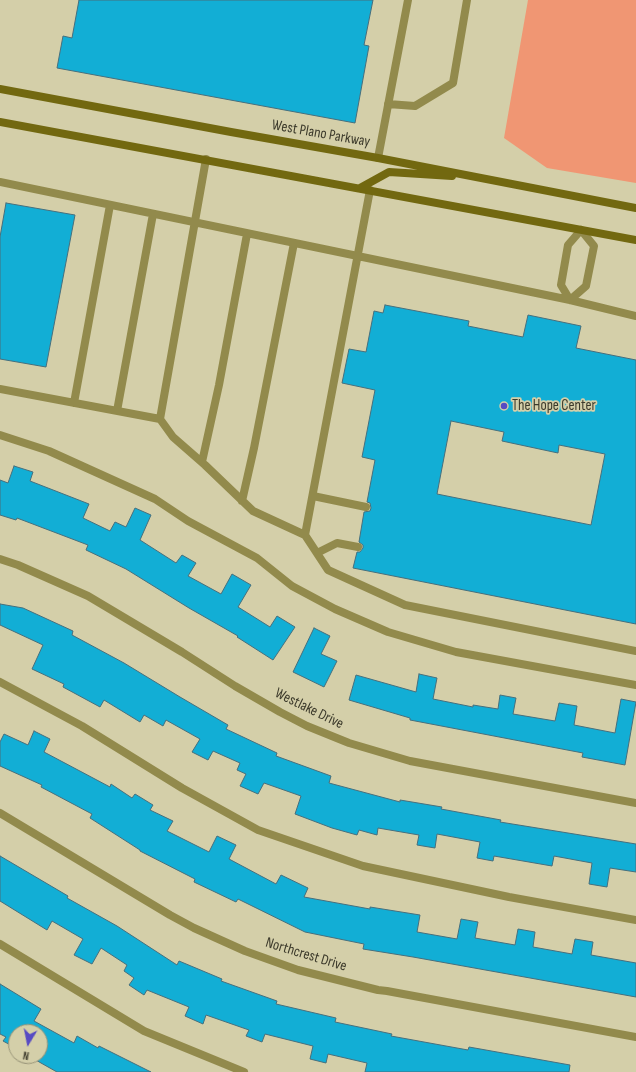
<!DOCTYPE html>
<html>
<head>
<meta charset="utf-8">
<style>
  body { margin:0 }
  #map { position:relative; width:636px; height:1072px; overflow:hidden; background:#d4cfa9; font-family:"Sofia Sans Condensed",sans-serif }
  canvas { display:block }
  .north { position:absolute; left:8px; top:1024px; width:40px; height:40px; box-sizing:border-box; background:#d4cfa9; border:1px solid #979377; border-radius:50%; rotate:190deg; font-size:11px; font-weight:700; line-height:16px; text-align:center; color:#3c3a2b }
  .north::after { content:''; display:block; margin:auto; width:14px; height:18px; background:#574bc3; clip-path:polygon(50% 0,100% 100%,50% 72%,0 100%) }
</style>
</head>
<body>
<div id="map">
<canvas width="636" height="1072"></canvas>
<div class="north">N</div>
</div>
<script>
const c = document.querySelector('canvas').getContext('2d');
c.lineJoin = 'round';
function fillPath(path, color) { c.fillStyle = color; c.fill(path, 'evenodd'); }
const toPath = rows => new Path2D(rows.map(r => 'M' + r).join(''));
function stroke(path, color, width, dash) { c.strokeStyle = color; c.lineWidth = width; c.lineCap = dash ? 'butt' : 'round'; c.setLineDash(dash || []); c.stroke(path); }
function drawText(font, color, halo, rows, align = 'center') {
  c.font = font + ' "Sofia Sans Condensed",sans-serif'; c.lineWidth = 3.5; c.setLineDash([]); c.textBaseline = 'middle'; c.strokeStyle = halo; c.fillStyle = color; for (const [text, x, y, turn = 0] of rows) {
    c.save(); c.translate(x, y); c.rotate((+turn || 0) * Math.PI / 180); c.textAlign = isNaN(turn) ? turn : align; if (halo) c.strokeText(text, 0, 0); c.fillText(text, 0, 0); c.restore();
  }
}
fillPath(toPath([
  [528,0,636,0,636,183,547,168,504,138]
]), '#f09673');
const building = toPath([
  [79,0,373,0,364,45,369,46,355,123,57,68,63,36,72,38,79,0],
  [6,203,75,215,46,367,0,359,0,237,6,203],
  [385,305,469,321,468,326,523,337,528,315,581,326,576,348,636,360,636,624,353,568,357,552,360,552,363,548,363,545,359,542,364,512,370,511,371,508,370,503,367,502,375,460,362,457,375,390,342,383,349,349,366,352,374,311,383,313,385,305],
  [451,421,504,432,502,441,558,453,559,445,605,454,591,525,437,494,451,421],
  [14,466,33,472,30,481,89,504,83,518,110,531,115,522,126,527,135,508,151,515,140,540,176,563,182,555,196,563,188,576,221,594,232,574,251,585,238,607,270,627,277,616,295,627,273,660,237,637,238,636,189,608,126,569,86,550,88,545,17,518,16,520,0,515,0,480,8,483,14,466],
  [0,604,23,608,73,631,72,635,124,663,180,697,228,725,226,729,277,753,276,756,331,776,329,783,400,802,400,800,442,807,441,809,501,820,500,822,636,844,636,872,610,868,607,887,589,884,592,863,554,856,552,866,494,856,493,861,477,858,480,842,437,834,435,848,417,845,419,835,378,828,377,835,359,830,357,835,332,828,295,814,301,796,264,783,258,794,240,786,246,774,237,770,240,763,213,751,208,760,192,752,200,739,166,720,163,726,144,715,140,722,104,700,100,707,63,687,64,684,32,669,43,645,0,625,0,604],
  [314,628,330,636,321,654,337,661,324,687,293,672,314,628],
  [419,674,437,678,433,699,473,707,473,705,498,709,500,695,516,698,513,714,555,721,559,703,577,706,574,725,615,733,621,699,636,702,625,765,582,757,583,753,410,720,410,718,349,700,356,675,416,692,419,674],
  [34,731,50,739,44,752,110,787,111,784,132,798,135,794,153,805,150,810,173,821,167,831,209,852,217,836,236,845,229,859,276,884,281,875,308,888,304,897,370,909,370,907,420,915,417,932,457,939,461,919,478,922,475,938,515,945,518,929,535,932,533,947,572,954,575,939,593,942,591,955,636,963,636,997,413,957,363,949,364,944,305,932,238,899,236,902,194,882,195,879,140,851,140,850,90,818,92,814,41,787,42,785,0,766,0,742,4,734,28,745,34,731],
  [0,856,68,896,67,898,117,926,177,965,179,961,222,979,221,981,277,1001,276,1004,336,1018,335,1022,392,1034,391,1036,468,1050,469,1047,570,1065,569,1072,365,1072,367,1063,328,1054,326,1063,310,1059,313,1046,265,1034,262,1042,246,1036,249,1030,206,1015,203,1024,185,1016,189,1007,147,990,144,995,129,985,134,978,124,971,127,965,101,948,92,964,74,955,83,939,52,921,47,930,0,901,0,856],
  [0,984,41,1009,34,1021,74,1043,77,1036,98,1048,99,1046,151,1072,57,1072,41,1063,29,1056,40,1056,40,1032,16,1032,16,1048,3,1041,6,1037,0,1034,0,984]
]);
fillPath(building, '#12aed5');
stroke(building, '#466f7d', 1);
stroke(toPath([
  [388,104,415,106,453,83,467,0],
  [378,158,408,0],
  [0,182,570,300,636,316],
  [370,190,305,535,328,570,405,605,636,651],
  [581,230,594,246,586,286,570,300,561,285,568,245,581,230],
  [0,389,160,419,206,159],
  [74,403,110,205],
  [117,411,153,214],
  [160,419,173,437,205,465,253,511,305,535],
  [0,435,49,451,155,499,188,521,257,558,292,586,335,609,388,632,456,652,636,685],
  [202,462,219,385,247,234],
  [313,496,366,507],
  [242,501,254,448,294,243],
  [317,553,337,543,358,547],
  [0,682,82,726,182,788,258,830,363,866,509,897,636,920],
  [0,944,144,1031,244,1072]
]), '#928a4c', 8);
stroke(toPath([
  [0,559,18,565,88,596,182,652,235,686,280,712,307,726,349,743,410,761,636,803],
  [0,813,170,915,194,928,245,951,298,970,378,990,387,991,636,1037]
]), '#928a4c', 8);
stroke(toPath([
  [0,89,231,132,378,158,636,208],
  [0,122,636,240],
  [360,188,389,172,452,176]
]), '#726810', 8);
for (const [x, y, r, color] of [
  [504,406,4,"#574bc3"]
]) { const dot = new Path2D(); dot.arc(x, y, r, 0, 2 * Math.PI); c.fillStyle = color; c.fill(dot); stroke(dot, '#d4cfa9', 1.5); }
drawText('15px', '#3c3a2b', '#d4cfa9', [
  ["West Plano Parkway",321,134,10],
  ["Westlake Drive",309,709,26],
  ["Northcrest Drive",306,955,17]
]);
drawText('15px', '#3c3a2b', '#d4cfa9', [
  ["The Hope Center",512,406]
], 'left');
</script>
</body>
</html>
